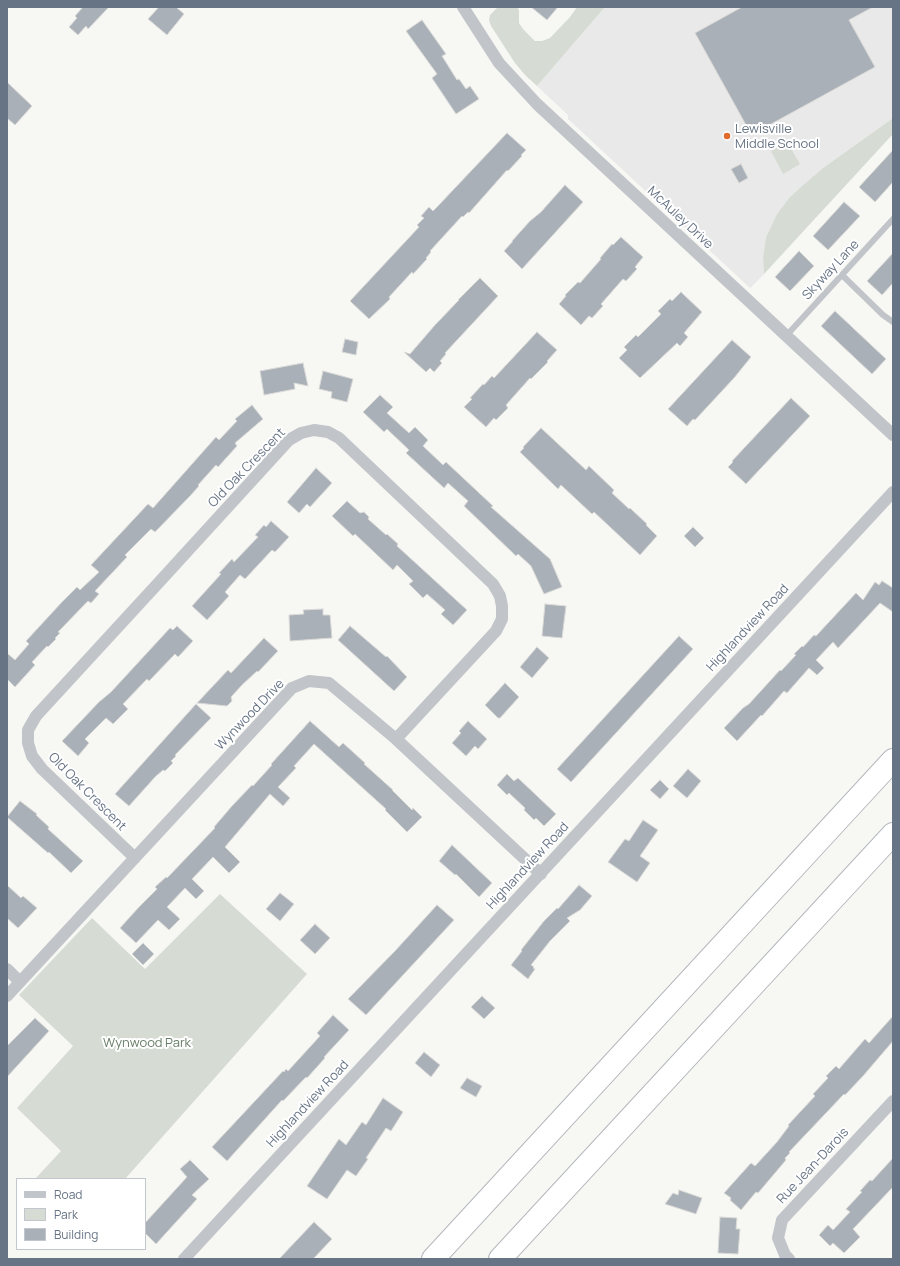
<!DOCTYPE html>
<html>
<head>
<meta charset="utf-8">
<style>
  body { margin:0 }
  #map { position:relative; width:900px; height:1266px; overflow:hidden; background:#f7f7f4; font-family:Manrope,sans-serif }
  canvas { display:block }
  .frame { position:absolute; inset:0; border:8px solid #677485; pointer-events:none }
  .legend { position:absolute; left:16px; top:1178px; width:130px; height:72px; box-sizing:border-box; background:#fff; border:1px solid #c2c7ce; margin:0; padding:5px 7px; list-style:none; font-size:12px; color:#677485 }
  .legend li { display:flex; align-items:center; gap:8px; height:20px }
  .legend b { width:20px; border:1px solid #c2c7ce }
</style>
</head>
<body>
<div id="map">
<canvas width="900" height="1266"></canvas>
<div class="frame"></div>
<ul class="legend">
<li><b style="height:5px;background:#c1c4c8"></b>Road</li>
<li><b style="height:11px;background:#d6dcd4"></b>Park</li>
<li><b style="height:11px;background:#aab0b7"></b>Building</li>
</ul>
</div>
<script>
const c = document.querySelector('canvas').getContext('2d');
c.lineJoin = 'round';
function fillPath(path, color) { c.fillStyle = color; c.fill(path, 'evenodd'); }
const toPath = rows => new Path2D(rows.map(r => 'M' + r).join(''));
function stroke(path, color, width, dash) { c.strokeStyle = color; c.lineWidth = width; c.lineCap = dash ? 'butt' : 'round'; c.setLineDash(dash || []); c.stroke(path); }
function drawText(font, color, halo, rows, align = 'center') {
  c.font = font + ' Manrope,sans-serif'; c.lineWidth = 4; c.setLineDash([]); c.textBaseline = 'middle'; c.strokeStyle = halo; c.fillStyle = color; for (const [text, x, y, turn = 0] of rows) {
    c.save(); c.translate(x, y); c.rotate((+turn || 0) * Math.PI / 180); c.textAlign = isNaN(turn) ? turn : align; if (halo) c.strokeText(text, 0, 0); c.fillText(text, 0, 0); c.restore();
  }
}
fillPath(toPath([
  [605,7,893,7,893,118,823,168,802,186,789,198,777,214,766,237,763,258,764,274,750,288,568,119,568,115,537,86]
]), '#e8e9e8');
fillPath(toPath([
  [498,7,517,7,519,10,519,23,523,29,535,41,542,41,550,38,570,17,577,7,605,7,537,86,525,75,515,63,491,26,489,20,490,15],
  [893,118,893,134,764,274,763,258,766,237,777,214,789,198,802,186,823,168],
  [787,142,800,164,783,174,771,151],
  [220,894,307,974,125,1179,35,1179,61,1151,17,1108,73,1046,19,995,92,918,145,969]
]), '#d6dcd4');
const building = toPath([
  [83,7,109,7,88,29,86,26,78,35,69,27,77,18,75,16,83,7],
  [159,7,176,7,184,14,167,35,148,19,159,7],
  [531,7,558,7,547,20,531,7],
  [742,7,873,7,849,20,875,67,753,134,751,134,695,33,742,7],
  [422,20,446,54,442,56,457,80,459,79,466,89,470,86,479,99,456,114,432,78,437,74,406,31,422,20],
  [7,82,32,106,15,125,7,118,7,82],
  [507,133,526,150,521,155,522,156,508,171,507,170,469,213,468,212,463,217,462,216,430,251,431,252,426,258,427,259,413,274,412,272,389,297,390,299,369,319,350,301,419,227,417,225,424,218,421,216,429,207,433,211,437,207,507,133],
  [893,150,893,182,875,202,859,187,893,150],
  [741,164,748,178,739,183,731,169,741,164],
  [565,185,583,202,522,269,504,251,513,241,512,241,530,221,541,212,565,185],
  [844,202,860,216,828,250,813,236,844,202],
  [621,237,643,257,635,267,637,269,626,281,623,279,601,304,603,306,592,318,589,316,581,325,559,304,566,296,565,295,578,282,580,283,601,259,600,258,612,244,613,245,621,237],
  [799,251,814,266,790,291,775,277,799,251],
  [893,253,893,283,882,295,867,281,893,253],
  [480,278,498,296,445,353,446,354,440,361,442,363,434,372,430,368,426,372,404,352,410,354,435,325,459,300,458,300,480,278],
  [681,292,702,312,684,333,688,337,680,346,677,343,640,378,619,358,627,350,624,347,636,335,638,337,661,314,658,311,670,299,672,301,681,292],
  [835,311,886,359,872,374,821,326,835,311],
  [537,332,557,350,547,361,548,362,531,379,530,378,506,405,508,408,496,420,494,418,486,427,464,407,472,399,470,398,483,384,484,385,492,376,494,378,537,332],
  [345,339,358,342,356,355,342,352,345,339],
  [732,340,751,357,734,378,695,420,693,419,687,426,668,409,732,340],
  [303,363,308,386,294,383,295,389,264,395,260,371,303,363],
  [323,371,353,379,347,402,331,398,332,392,319,389,323,371],
  [380,395,393,407,387,413,409,433,415,427,428,440,423,446,443,465,446,462,493,506,491,507,550,559,562,587,544,594,531,566,518,554,516,556,464,506,468,501,448,483,444,488,406,453,409,450,387,429,384,432,363,412,380,395],
  [791,398,810,416,746,484,728,467,733,462,732,461,791,398],
  [252,405,263,419,235,443,237,446,218,467,216,465,198,485,199,486,190,496,155,532,151,529,125,555,127,557,95,591,99,594,91,603,88,601,58,632,60,633,55,638,56,639,48,647,47,646,32,662,35,665,15,687,7,679,7,653,15,660,29,644,26,641,62,602,77,587,80,590,99,572,91,565,148,504,153,508,216,437,219,440,237,421,235,419,252,405],
  [541,428,586,470,589,466,614,490,612,493,629,509,630,508,647,524,646,525,657,536,640,555,594,512,592,514,561,485,558,489,520,452,524,448,523,447,541,428],
  [316,468,332,483,310,507,307,504,299,513,287,502,316,468],
  [347,501,360,513,364,512,369,517,368,519,386,535,387,534,398,544,397,546,467,610,453,625,441,614,445,610,427,594,423,598,409,584,413,581,397,565,393,570,355,534,353,536,332,516,347,501],
  [271,521,289,537,275,552,272,550,245,579,240,575,225,592,229,596,207,620,192,606,221,574,219,573,232,559,234,562,258,537,255,535,264,525,266,527,271,521],
  [693,527,704,538,695,547,684,536,693,527],
  [882,581,893,588,893,612,880,603,838,648,833,642,816,660,824,668,817,675,809,668,787,693,784,691,762,716,761,715,737,741,724,728,743,708,749,704,780,670,781,671,796,655,794,654,802,646,803,647,814,635,816,636,856,593,863,600,875,582,879,585,882,581],
  [545,604,566,606,562,638,542,636,545,604],
  [323,609,323,615,330,615,332,638,290,641,289,615,304,614,303,610,323,609],
  [177,626,193,641,178,657,175,654,149,681,147,679,123,704,128,709,113,724,106,718,85,739,89,743,78,756,62,741,99,702,111,692,170,628,173,630,177,626],
  [350,626,386,657,387,656,407,677,394,691,338,640,350,626],
  [679,636,693,649,571,782,557,769,679,636],
  [264,638,278,651,258,672,257,671,242,685,231,697,232,701,227,706,197,703,228,670,231,673,264,638],
  [537,647,549,658,532,678,520,667,537,647],
  [505,683,519,697,500,718,498,718,485,705,505,683],
  [196,704,211,718,175,755,176,756,171,761,173,763,165,771,163,770,155,777,129,806,115,794,196,704],
  [310,721,339,747,343,743,365,763,364,764,393,790,392,790,412,810,413,808,422,817,407,832,385,810,386,809,314,744,294,766,296,768,278,787,290,798,283,806,270,794,225,847,240,862,229,873,213,857,192,879,204,891,196,899,185,888,167,907,180,919,169,930,158,920,136,943,120,928,139,907,157,889,155,887,166,877,167,878,215,828,214,827,232,806,252,785,253,786,272,765,271,764,310,721],
  [468,721,487,739,478,749,475,746,466,756,452,743,461,733,459,731,468,721],
  [688,769,701,781,687,798,673,786,688,769],
  [507,774,514,781,518,778,556,814,544,826,536,818,534,820,524,810,525,808,509,793,507,795,497,785,507,774],
  [660,780,669,789,660,799,650,790,660,780],
  [20,801,37,814,36,815,49,827,48,829,83,861,71,873,49,852,48,853,7,817,20,801],
  [643,820,658,830,640,856,650,863,637,882,608,862,625,839,629,841,643,820],
  [452,845,492,883,479,897,456,874,455,875,439,861,452,845],
  [7,885,21,898,23,896,37,908,18,928,7,918,7,885],
  [579,885,592,896,580,910,567,918,570,921,550,941,531,965,534,967,533,968,535,969,528,979,511,965,522,951,521,950,544,921,557,908,558,909,579,885],
  [280,893,294,904,280,921,266,909,280,893],
  [437,905,454,920,366,1015,348,999,395,951,437,905],
  [315,924,330,938,315,954,300,940,315,924],
  [143,943,154,954,143,965,132,954,143,943],
  [482,996,495,1008,484,1019,471,1007,482,996],
  [333,1015,349,1030,324,1057,325,1058,307,1078,306,1077,283,1101,282,1100,227,1161,212,1147,283,1071,284,1072,286,1069,288,1071,320,1036,317,1033,333,1015],
  [893,1016,893,1041,863,1076,845,1095,844,1094,789,1152,790,1153,785,1158,786,1160,758,1193,756,1192,741,1210,730,1200,731,1198,724,1193,751,1163,755,1166,777,1142,789,1126,788,1125,815,1096,813,1094,828,1078,826,1076,836,1066,839,1069,865,1039,869,1043,893,1016],
  [35,1018,49,1031,7,1077,7,1046,35,1018],
  [424,1052,440,1065,431,1077,415,1063,424,1052],
  [467,1078,482,1086,476,1097,460,1088,467,1078],
  [383,1098,403,1112,391,1131,386,1128,366,1158,368,1159,356,1176,347,1170,327,1199,307,1186,339,1139,346,1145,362,1122,366,1125,383,1098],
  [893,1158,893,1187,853,1229,860,1237,844,1253,833,1243,830,1246,819,1235,828,1225,833,1230,850,1212,846,1209,862,1192,860,1191,870,1180,872,1181,893,1158],
  [190,1160,209,1179,192,1195,197,1199,156,1244,145,1233,145,1223,187,1177,180,1169,190,1160],
  [679,1190,702,1198,696,1214,665,1204,673,1193,678,1195,679,1190],
  [720,1217,737,1218,736,1229,740,1229,738,1254,718,1253,720,1217],
  [314,1222,332,1239,313,1259,279,1259,314,1222]
]);
fillPath(building, '#aab0b7');
stroke(building, '#d9d9d7', 1);
const motorway = toPath([
  [433,1259,893,760],
  [500,1259,893,834]
]);
stroke(motorway, '#b4b7bb', 24);
stroke(toPath([
  [842,275,883,315,893,322],
  [786,336,893,219]
]), '#c1c4c8', 6);
stroke(toPath([
  [463,7,499,63,537,104,893,435],
  [135,858,42,769,32,756,28,743,28,730,36,716,162,579,289,440,301,433,314,430,328,432,339,438,493,584,500,596,502,606,502,619,496,631,396,739],
  [7,969,20,982],
  [7,996,292,688,309,681,329,683,396,739,541,874],
  [184,1259,893,492],
  [789,1259,785,1255,778,1238,782,1220,893,1101]
]), '#c1c4c8', 12);
stroke(motorway, '#fff', 22);
for (const [x, y, r, color] of [
  [727,136,4,"#e16b2b"]
]) { const dot = new Path2D(); dot.arc(x, y, r, 0, 2 * Math.PI); c.fillStyle = color; c.fill(dot); stroke(dot, '#fff', 1.5); }
drawText('13px', '#677485', '#fff', [
  ["Lewisville",735,129],
  ["Middle School",735,144]
], 'left');
drawText('13px', '#677485', '#fff', [
  ["McAuley Drive",680,218,43],
  ["Skyway Lane",831,270,-47],
  ["Old Oak Crescent",247,468,-46],
  ["Highlandview Road",748,628,-47],
  ["Wynwood Drive",250,715,-46],
  ["Old Oak Crescent",87,792,45],
  ["Highlandview Road",528,866,-47],
  ["Highlandview Road",308,1104,-47],
  ["Rue Jean-Darois",813,1166,-47]
]);
drawText('13px', '#677c66', '#fff', [
  ["Wynwood Park",147,1043]
]);
</script>
</body>
</html>
